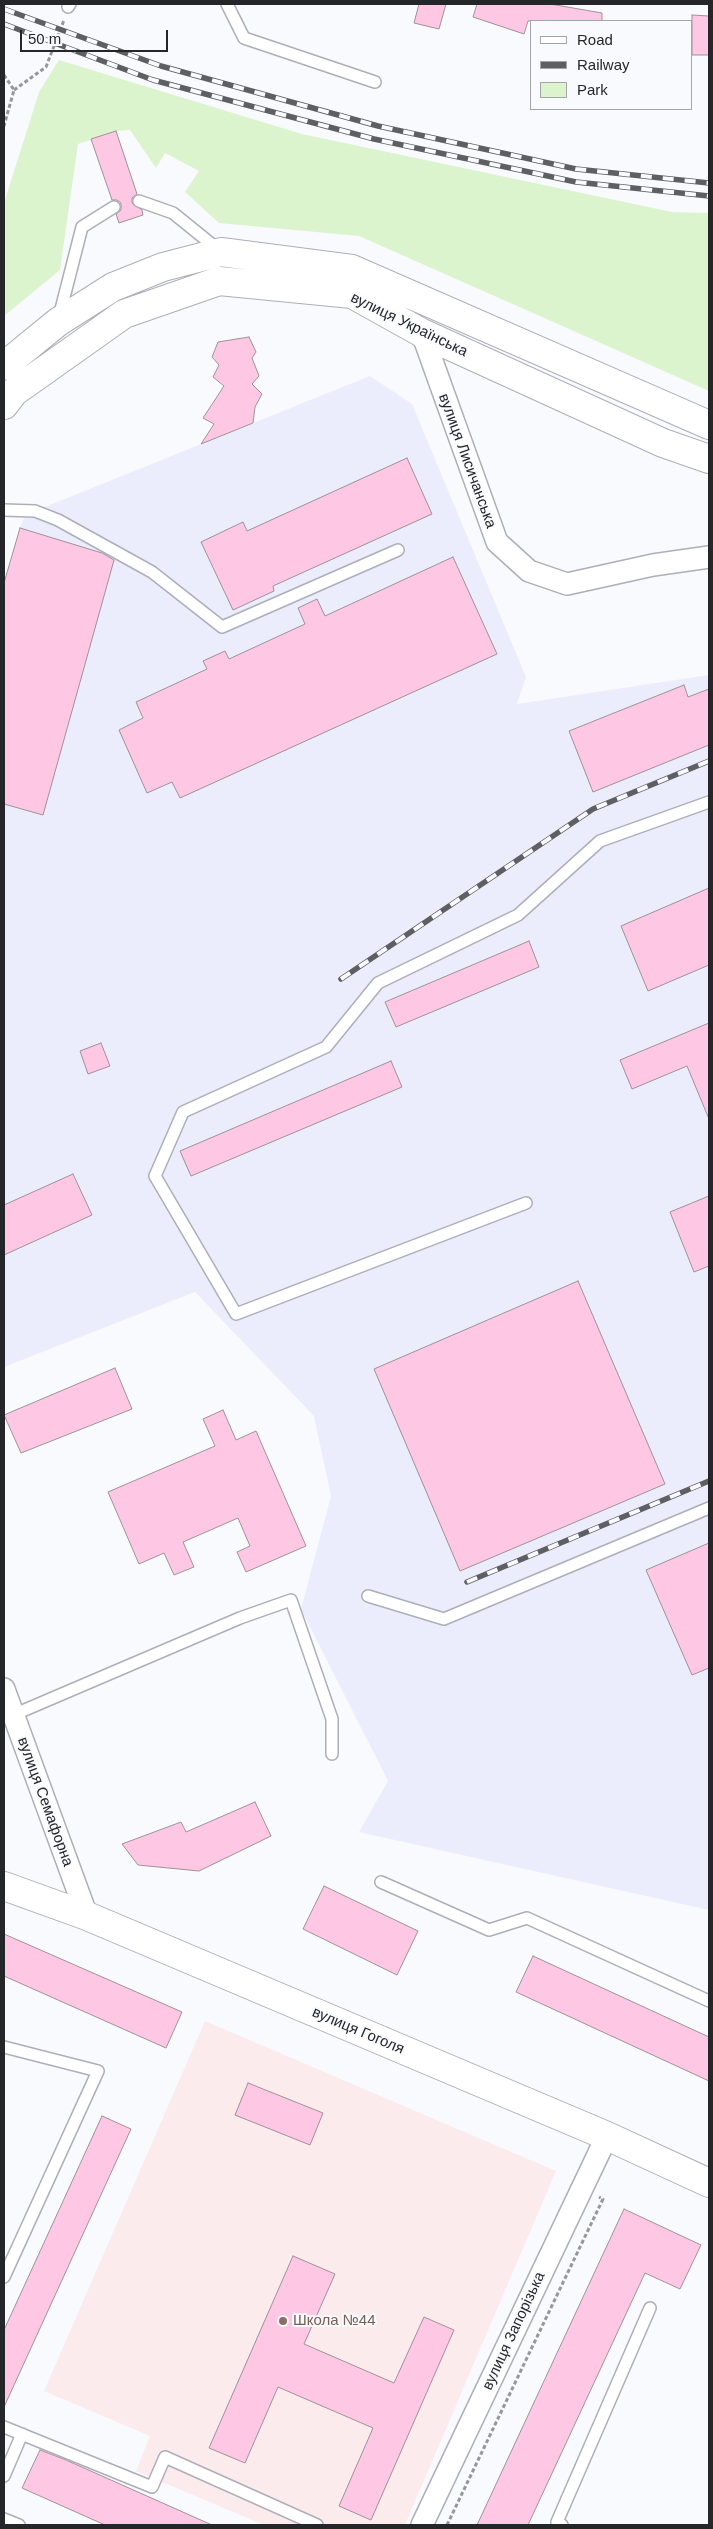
<!DOCTYPE html>
<html>
<head>
<meta charset="utf-8">
<style>
  body { margin:0 }
  #map { position:relative; width:713px; height:2529px; overflow:hidden; background:#f9fafe; font-family:Arial,sans-serif }
  canvas { display:block }
  .frame { position:absolute; inset:0; border:5px solid #25262a; pointer-events:none }
  .legend { position:absolute; left:530px; top:20px; width:162px; height:90px; box-sizing:border-box; background:#f9fafe; border:1px solid #a4a5a9; margin:0; padding:6px 9px; list-style:none; font-size:15px; color:#25262a }
  .legend li { display:flex; align-items:center; gap:10px; height:25px }
  .legend b { width:25px; border:1px solid #a4a5a9 }
  .scale { position:absolute; left:20px; top:30px; width:148px; height:22px; box-sizing:border-box; border:2px solid #25262a; border-top:0; padding-left:6px; font-size:15px; line-height:18px; white-space:nowrap; color:#25262a; -webkit-text-stroke:4px #f9fafe; paint-order:stroke }
</style>
</head>
<body>
<div id="map">
<canvas width="713" height="2529"></canvas>
<div class="frame"></div>
<ul class="legend">
<li><b style="height:6px;background:#fff"></b>Road</li>
<li><b style="height:6px;background:#5e5f63"></b>Railway</li>
<li><b style="height:14px;background:#dcf4ce"></b>Park</li>
</ul>
<div class="scale">50 m</div>
</div>
<script>
const c = document.querySelector('canvas').getContext('2d');
c.lineJoin = 'round';
function fillPath(path, color) { c.fillStyle = color; c.fill(path, 'evenodd'); }
const toPath = rows => new Path2D(rows.map(r => 'M' + r).join(''));
function stroke(path, color, width, dash) { c.strokeStyle = color; c.lineWidth = width; c.lineCap = dash ? 'butt' : 'round'; c.setLineDash(dash || []); c.stroke(path); }
function drawText(font, color, halo, rows, align = 'center') {
  c.font = font + ' Arial,sans-serif'; c.lineWidth = 4; c.setLineDash([]); c.textBaseline = 'middle'; c.strokeStyle = halo; c.fillStyle = color; for (const [text, x, y, turn = 0] of rows) {
    c.save(); c.translate(x, y); c.rotate((+turn || 0) * Math.PI / 180); c.textAlign = isNaN(turn) ? turn : align; if (halo) c.strokeText(text, 0, 0); c.fillText(text, 0, 0); c.restore();
  }
}
fillPath(toPath([
  [370,376,412,404,526,677,517,704,709,675,709,1910,359,1832,388,1781,301,1609,331,1496,314,1416,195,1292,4,1367,4,583,20,528,25,515]
]), '#ebedfc');
fillPath(toPath([
  [205,2021,556,2171,405,2525,264,2525,136,2471,150,2436,44,2391]
]), '#fcebed');
fillPath(toPath([
  [59,60,302,134,672,212,709,213,709,391,359,236,219,223,185,192,199,171,165,153,156,168,130,130,116,131,78,144,60,270,4,316,4,203,39,92]
]), '#dcf4ce');
const building = toPath([
  [419,4,446,4,439,29,414,23,419,4],
  [477,4,550,4,602,13,602,21,528,21,524,34,473,17,477,4],
  [692,15,709,16,709,55,692,55,692,15],
  [116,131,137,194,132,198,132,203,142,210,143,215,119,223,116,214,121,210,121,203,117,200,112,200,91,139,116,131],
  [249,337,256,352,252,358,259,376,252,384,262,394,255,407,253,423,201,444,214,424,203,418,224,386,213,377,219,365,212,357,218,342,249,337],
  [407,458,432,514,273,586,274,591,233,610,201,542,243,522,247,531,407,458],
  [20,528,102,553,114,560,43,815,4,804,4,583,20,528],
  [453,557,497,654,180,798,172,782,147,793,119,730,143,718,136,702,207,669,203,661,225,651,229,659,305,624,298,608,317,599,325,616,453,557],
  [684,685,688,697,709,689,709,745,593,792,569,731,684,685],
  [709,888,709,965,648,991,621,926,709,888],
  [529,941,539,967,396,1027,385,1002,529,941],
  [709,1023,709,1119,687,1066,632,1089,620,1060,709,1023],
  [101,1043,110,1066,88,1074,80,1051,101,1043],
  [391,1061,402,1087,191,1176,180,1151,391,1061],
  [73,1174,92,1215,4,1255,4,1205,73,1174],
  [709,1196,709,1266,694,1272,670,1212,709,1196],
  [578,1281,665,1484,460,1571,374,1369,578,1281],
  [115,1368,132,1409,21,1453,4,1415,115,1368],
  [223,1410,236,1440,256,1431,306,1546,246,1572,237,1552,250,1546,238,1518,183,1542,194,1567,174,1575,164,1553,139,1564,108,1492,215,1446,203,1419,223,1410],
  [709,1543,709,1668,692,1675,646,1570,709,1543],
  [255,1802,271,1836,199,1871,138,1865,122,1844,181,1822,186,1832,255,1802],
  [324,1886,418,1931,397,1975,303,1929,324,1886],
  [4,1934,182,2012,166,2048,4,1976,4,1934],
  [533,1956,709,2037,709,2081,516,1992,533,1956],
  [248,2083,323,2113,310,2145,235,2115,248,2083],
  [102,2116,131,2129,4,2407,4,2330,102,2116],
  [624,2209,701,2245,680,2289,645,2273,528,2525,477,2525,624,2209],
  [293,2256,335,2274,304,2344,394,2383,424,2317,454,2330,371,2520,339,2506,373,2428,278,2387,245,2463,209,2448,293,2256],
  [40,2450,66,2460,212,2525,105,2525,22,2488,40,2450]
]);
fillPath(building, '#fec7e3');
stroke(building, '#9e9298', 1);
const lane = toPath([
  [227,4,244,38,375,82],
  [68,7,70,4],
  [139,201,173,213,220,251],
  [59,317,82,227,114,207],
  [4,510,35,511,58,520,152,572,222,627,398,550],
  [526,1203,236,1314,155,1176,183,1112,326,1047,378,983,518,915,600,841,709,802],
  [368,1596,444,1619,709,1508],
  [8,1715,13,1715,240,1618,291,1600,332,1719,332,1754],
  [381,1882,489,1930,527,1918,709,2001],
  [4,2047,98,2071,4,2277],
  [4,2427,152,2487,165,2457,317,2525],
  [4,2476,22,2434],
  [4,2519,19,2525],
  [562,2525,557,2522,650,2308]
]);
const street = toPath([
  [422,333,497,542,529,571,567,584,653,565,709,557],
  [4,1689,87,1916],
  [422,2525,607,2136]
]);
const secondary = toPath([
  [4,366,58,322,113,287,163,267,221,252,352,269,709,425],
  [4,405,14,392,124,314,219,281,352,294,422,333,663,443,709,459],
  [4,1886,87,1916,607,2136,709,2183]
]);
stroke(lane, '#adaeb9', 14);
stroke(street, '#adaeb9', 24);
stroke(secondary, '#adaeb9', 30);
stroke(toPath([
  [4,75,14,90,4,126],
  [14,90,46,67,64,20],
  [447,2525,603,2199,599,2197]
]), '#96979b', 3, [4, 2.5]);
stroke(lane, '#fff', 11);
stroke(street, '#fff', 21);
stroke(secondary, '#fff', 28);
const rail = toPath([
  [4,9,161,66,378,126,576,169,709,183],
  [4,24,153,80,374,139,576,182,709,196],
  [341,979,593,809,709,761],
  [467,1582,709,1481]
]);
stroke(rail, '#5e5f63', 5.5);
stroke(rail, '#f9fafe', 4, [11]);
for (const [x, y, r, color] of [
  [283,2321,5,"#8d6e63"]
]) { const dot = new Path2D(); dot.arc(x, y, r, 0, 2 * Math.PI); c.fillStyle = color; c.fill(dot); stroke(dot, '#f9fafe', 2); }
drawText('15px', '#25262a', '#f9fafe', [
  ["вулиця Українська",409,325,26],
  ["вулиця Лисичанська",467,461,70],
  ["вулиця Семафорна",45,1802,70],
  ["вулиця Гоголя",358,2031,23],
  ["вулиця Запорізька",514,2331,-65]
]);
drawText('15px', '#785e54', '#f9fafe', [
  ["Школа №44",293,2321]
], 'left');
</script>
</body>
</html>
